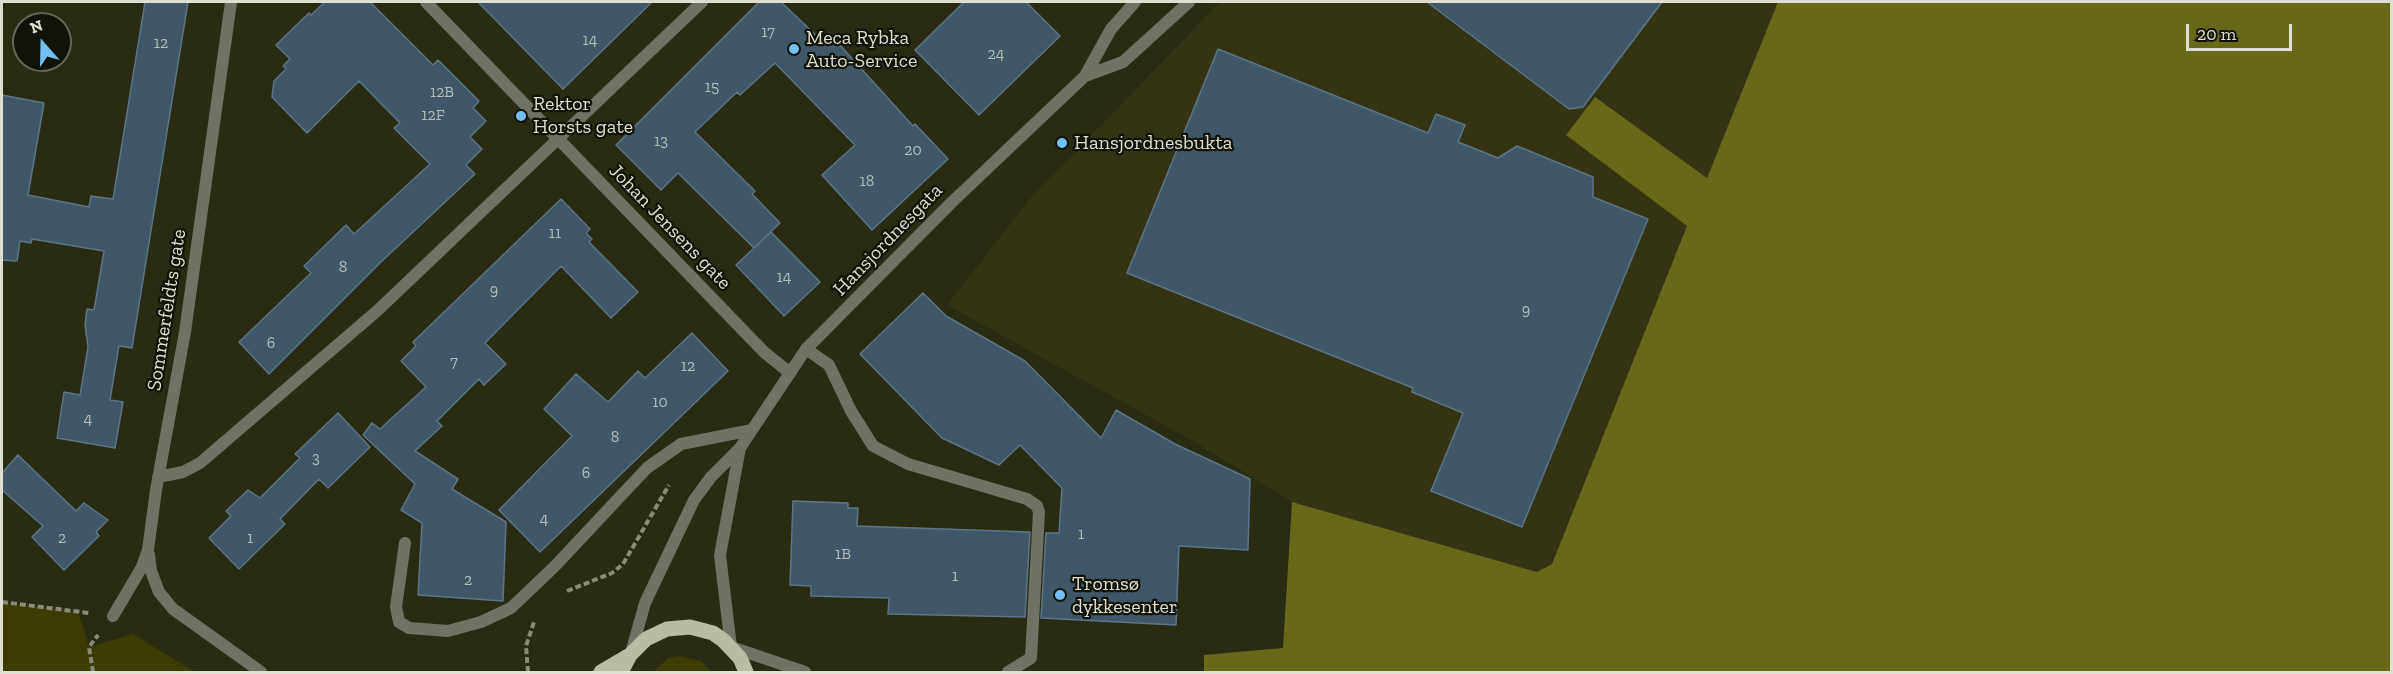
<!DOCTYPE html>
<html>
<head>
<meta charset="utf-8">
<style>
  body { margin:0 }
  #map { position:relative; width:2393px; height:674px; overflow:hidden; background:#2a2b13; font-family:"Zilla Slab",serif }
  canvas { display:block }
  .frame { position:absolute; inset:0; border:3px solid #dedfd0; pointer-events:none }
  .north { position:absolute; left:12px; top:12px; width:60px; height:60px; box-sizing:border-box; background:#121308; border:2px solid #646558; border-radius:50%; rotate:340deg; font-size:16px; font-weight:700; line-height:24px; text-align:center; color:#dedfd0 }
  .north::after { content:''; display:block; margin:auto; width:21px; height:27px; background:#74c0f6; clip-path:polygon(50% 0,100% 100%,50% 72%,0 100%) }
  .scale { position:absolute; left:2186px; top:24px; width:106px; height:27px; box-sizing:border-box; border:3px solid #dedfd0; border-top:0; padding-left:8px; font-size:18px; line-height:21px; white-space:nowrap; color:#dedfd0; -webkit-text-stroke:4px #121308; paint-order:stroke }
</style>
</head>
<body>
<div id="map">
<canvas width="2393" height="674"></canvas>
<div class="frame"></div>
<div class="north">N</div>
<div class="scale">20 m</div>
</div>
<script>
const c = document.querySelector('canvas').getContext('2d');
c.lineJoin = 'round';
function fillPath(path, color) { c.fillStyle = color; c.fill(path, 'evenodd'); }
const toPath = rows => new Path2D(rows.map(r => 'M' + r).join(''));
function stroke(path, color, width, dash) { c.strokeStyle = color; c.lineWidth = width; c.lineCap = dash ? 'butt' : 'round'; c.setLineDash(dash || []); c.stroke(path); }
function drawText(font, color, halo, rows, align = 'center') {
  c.font = font + ' "Zilla Slab",serif'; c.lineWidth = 4.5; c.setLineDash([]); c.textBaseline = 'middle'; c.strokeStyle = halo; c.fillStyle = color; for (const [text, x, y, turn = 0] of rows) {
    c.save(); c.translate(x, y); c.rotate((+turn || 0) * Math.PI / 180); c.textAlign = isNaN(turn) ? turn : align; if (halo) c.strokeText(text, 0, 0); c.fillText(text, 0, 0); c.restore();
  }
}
fillPath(toPath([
  [1220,2,1778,2,1707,178,1595,97,1566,135,1687,226,1552,564,1537,572,1292,502,1193,441,947,305,1029,200]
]), '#343414');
fillPath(toPath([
  [2,602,78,612,89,647,133,634,195,672,2,672],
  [679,656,701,661,712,672,653,672,668,658]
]), '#3c3c00');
fillPath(toPath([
  [1778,2,2391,2,2391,672,1204,672,1204,655,1283,648,1292,502,1537,572,1552,564,1687,226,1566,135,1595,97,1707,178]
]), '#686918');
const building = toPath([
  [145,2,188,2,132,348,119,346,110,400,123,402,115,448,57,438,64,392,80,395,88,347,85,325,87,309,94,310,104,251,32,239,31,243,20,241,17,261,2,260,2,95,44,103,28,195,89,207,91,196,113,199,145,2],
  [325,2,370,2,433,65,438,60,479,101,473,108,486,121,470,137,482,149,466,165,475,174,381,262,269,374,239,342,311,273,304,266,346,225,354,234,430,164,394,128,400,123,359,81,307,133,272,97,274,81,286,69,283,66,290,59,276,45,309,13,311,15,325,2],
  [478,2,652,2,563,89,478,2],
  [759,2,781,2,821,40,829,33,913,126,915,124,948,159,872,230,822,175,855,145,775,63,740,95,737,92,695,132,755,191,752,194,780,223,754,248,678,173,661,190,616,145,759,2],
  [964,2,1026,2,1060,36,979,115,915,50,964,2],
  [1427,2,1662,2,1583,107,1569,109,1427,2],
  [1218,49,1428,133,1436,114,1465,125,1458,142,1498,158,1517,146,1593,177,1593,197,1648,219,1522,527,1431,491,1463,413,1412,392,1413,388,1127,273,1218,49],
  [561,199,590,229,586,233,592,239,589,242,638,292,611,318,561,266,485,343,506,364,484,385,479,379,437,421,442,426,415,451,458,479,452,489,506,522,503,601,418,595,422,523,401,510,415,484,363,435,372,423,380,429,426,387,401,361,416,346,413,342,561,199],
  [771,232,820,282,784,316,736,265,771,232],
  [923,293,946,316,1025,361,1101,438,1116,410,1175,444,1250,479,1248,550,1179,546,1176,625,1041,618,1046,533,1059,533,1062,488,1020,445,999,465,942,438,860,354,923,293],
  [692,333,728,371,540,552,499,510,572,436,544,409,576,374,608,402,638,371,645,378,692,333],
  [338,413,370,447,328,488,319,479,280,519,285,524,239,569,209,538,231,516,226,511,248,490,260,498,300,458,295,454,338,413],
  [18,455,76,511,84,503,108,520,96,532,99,536,64,570,32,537,43,526,2,490,2,473,18,455],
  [793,501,848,503,848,508,858,508,857,526,1030,532,1025,617,888,614,889,598,811,596,811,586,790,585,793,501]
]);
fillPath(building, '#405768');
stroke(building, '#5d7587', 1.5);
stroke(toPath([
  [567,591,612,573,623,564,669,485],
  [2,602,89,613],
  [93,672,89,647,98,635],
  [528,672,526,646,534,622]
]), '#8a8b78', 4, [6, 3]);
stroke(toPath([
  [806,349,829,365,851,411,873,446,908,464,1027,499,1037,506,1039,512,1031,658,1008,672],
  [405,543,396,607,399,622,409,628,448,631,481,622,511,608,555,566,647,468,681,444,752,430]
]), '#717266', 12);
stroke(toPath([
  [426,2,764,352,790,373],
  [158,477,183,472,200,463,377,311,702,2],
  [149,555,151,571,159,592,173,609,261,672],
  [113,616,142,567,148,550,156,490,185,332,231,2],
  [731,647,805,672]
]), '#717266', 12);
stroke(toPath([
  [1085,76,1123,62,1189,2],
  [731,647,720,555,740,448],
  [631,653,645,603,694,500,711,477,740,448,806,349,952,202,1085,76,1111,29,1135,2]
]), '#717266', 12);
stroke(toPath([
  [601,672,630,655],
  [621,672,630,655,646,639,667,629,690,627,713,633,723,640,740,658,746,672]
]), '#b9bba2', 15);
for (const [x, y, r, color] of [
  [794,49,6,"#74c0f6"],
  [521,116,6,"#74c0f6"],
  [1062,143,6,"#74c0f6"],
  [1060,595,6,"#74c0f6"]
]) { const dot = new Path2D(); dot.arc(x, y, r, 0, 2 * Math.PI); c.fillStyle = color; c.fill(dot); stroke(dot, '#121308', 2); }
drawText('16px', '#b6bdb6', null, [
  ["17",768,32],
  ["14",590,40],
  ["12",161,43],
  ["24",996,54],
  ["15",712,87],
  ["12B",442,92],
  ["12F",433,115],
  ["13",661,141],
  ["20",913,150],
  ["18",867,181],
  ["11",555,233],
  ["8",343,267],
  ["14",784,277],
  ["9",494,290],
  ["9",1526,310],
  ["6",271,343],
  ["7",454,362],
  ["12",688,366],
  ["10",660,402],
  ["4",88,419],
  ["8",615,437],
  ["3",316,458],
  ["6",586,473],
  ["4",544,519],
  ["1",1081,534],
  ["2",62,538],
  ["1",250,538],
  ["1B",843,554],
  ["1",955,576],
  ["2",468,580]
]);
drawText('20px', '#dedfd0', '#121308', [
  ["Meca Rybka",806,38],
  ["Auto-Service",806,61],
  ["Rektor",533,104],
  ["Horsts gate",533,127],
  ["Hansjordnesbukta",1074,143],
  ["Tromsø",1072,584],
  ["dykkesenter",1072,607]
], 'left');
drawText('20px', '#dedfd0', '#121308', [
  ["Johan Jensens gate",670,227,46],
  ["Hansjordnesgata",888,240,-46],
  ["Sommerfeldts gate",167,310,-81]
]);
</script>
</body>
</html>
